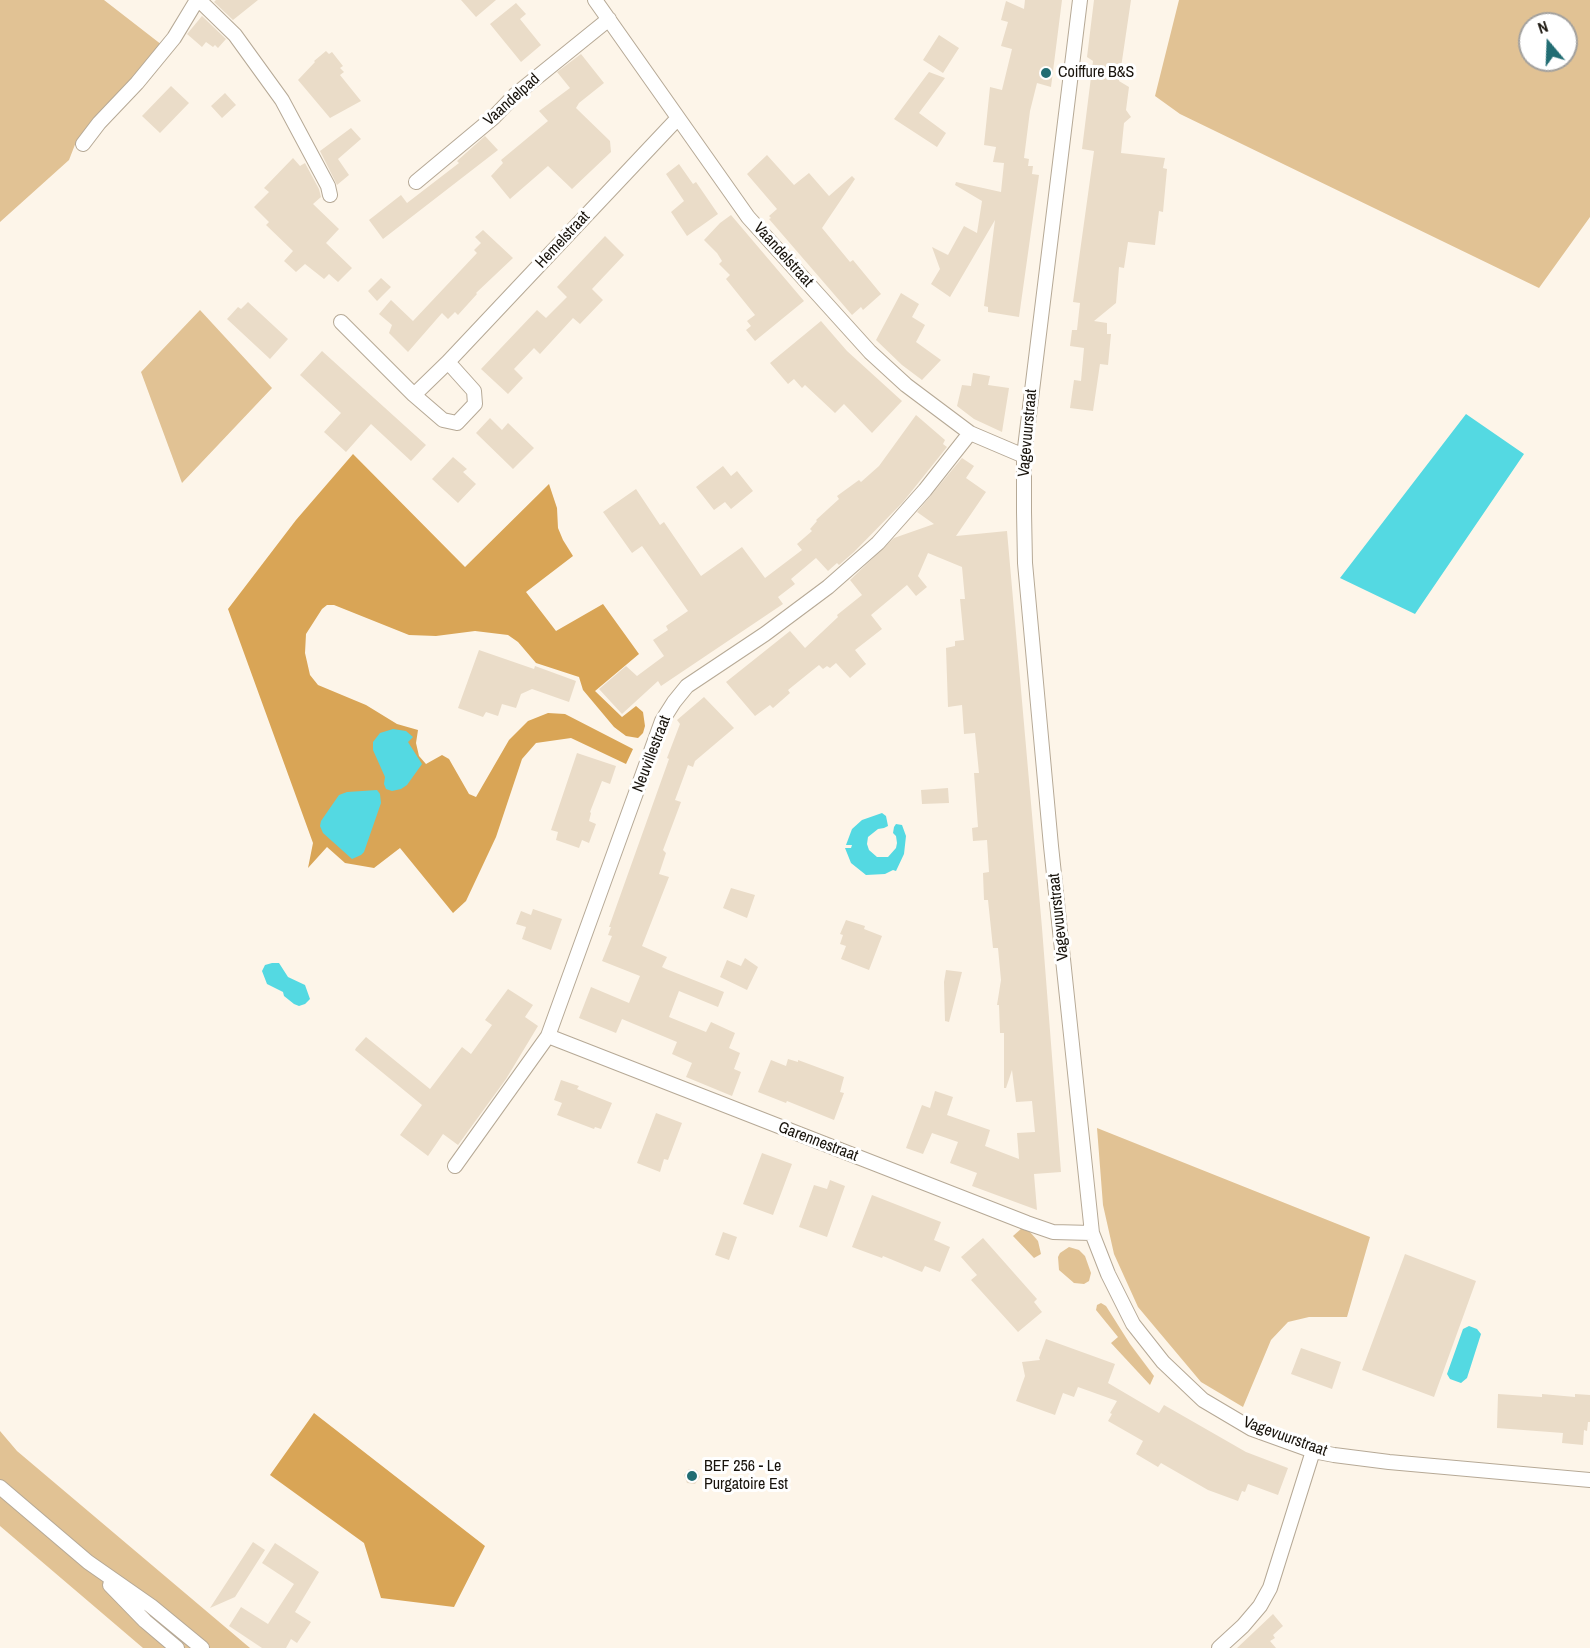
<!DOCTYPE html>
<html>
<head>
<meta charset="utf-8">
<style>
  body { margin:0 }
  #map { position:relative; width:1590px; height:1648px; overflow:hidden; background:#fdf5e9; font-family:"Archivo Narrow",sans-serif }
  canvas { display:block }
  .north { position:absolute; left:1518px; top:12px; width:60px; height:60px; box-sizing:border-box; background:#fff; border:2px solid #a3a19e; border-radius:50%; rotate:341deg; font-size:16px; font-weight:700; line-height:24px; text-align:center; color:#18130c }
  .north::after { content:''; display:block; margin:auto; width:21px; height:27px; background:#226d73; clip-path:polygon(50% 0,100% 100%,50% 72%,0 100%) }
</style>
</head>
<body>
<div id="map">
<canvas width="1590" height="1648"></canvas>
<div class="north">N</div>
</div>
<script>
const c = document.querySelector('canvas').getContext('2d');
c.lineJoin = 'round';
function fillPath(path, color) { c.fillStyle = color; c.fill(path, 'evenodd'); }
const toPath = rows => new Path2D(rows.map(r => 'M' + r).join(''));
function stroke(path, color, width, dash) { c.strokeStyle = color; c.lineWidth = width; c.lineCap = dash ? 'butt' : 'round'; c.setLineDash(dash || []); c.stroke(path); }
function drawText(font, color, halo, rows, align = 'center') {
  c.font = font + ' "Archivo Narrow",sans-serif'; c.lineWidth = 6; c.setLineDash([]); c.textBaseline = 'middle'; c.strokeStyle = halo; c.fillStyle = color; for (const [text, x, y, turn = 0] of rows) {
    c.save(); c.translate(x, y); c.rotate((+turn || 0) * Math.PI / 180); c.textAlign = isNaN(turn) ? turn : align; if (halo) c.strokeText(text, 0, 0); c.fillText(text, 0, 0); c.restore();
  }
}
fillPath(toPath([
  [0,0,104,0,162,45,76,142,69,160,0,222],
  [1179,0,1590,0,1590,217,1539,288,1180,114,1155,96],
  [1530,24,1566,24,1566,60,1530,60],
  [200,310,272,388,182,483,141,372],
  [1097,1128,1370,1237,1347,1317,1309,1317,1288,1322,1271,1340,1243,1407,1201,1382,1138,1307,1114,1254,1103,1205],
  [1022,1228,1030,1232,1038,1241,1041,1254,1034,1258,1013,1236],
  [1069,1247,1079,1250,1085,1256,1091,1273,1089,1281,1084,1284,1074,1283,1059,1270,1058,1257,1060,1253],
  [1101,1303,1106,1306,1130,1344,1154,1376,1150,1385,1111,1343,1118,1337,1096,1310,1097,1305],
  [0,1431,17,1451,250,1648,143,1648,0,1526]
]), '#e1c294');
fillPath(toPath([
  [353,454,465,567,549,484,557,508,558,528,563,540,573,556,526,592,556,631,603,604,639,654,595,691,622,717,636,706,643,712,645,726,643,733,638,738,626,736,614,727,583,690,579,677,536,663,518,642,508,635,475,631,436,636,409,635,334,605,327,605,322,609,306,634,305,653,310,675,318,685,366,705,397,724,418,730,416,743,419,756,426,764,442,755,449,759,469,794,476,797,509,740,528,721,548,713,565,714,633,749,626,764,571,738,536,743,522,759,496,837,466,901,453,913,400,848,374,868,345,863,327,847,308,868,313,843,228,609,296,520],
  [314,1413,485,1546,454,1607,381,1598,364,1543,270,1475]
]), '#d9a556');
fillPath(toPath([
  [1466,414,1524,454,1415,614,1340,578],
  [393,729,406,731,413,737,408,742,422,764,407,785,401,789,392,791,386,789,384,784,385,777,373,750,373,742,380,733],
  [377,790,380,794,381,803,364,852,361,855,352,859,323,833,320,826,321,821,339,795,347,792],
  [882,813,886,816,888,826,884,828,878,829,868,837,867,844,869,850,877,857,888,857,896,848,897,843,896,836,893,833,894,827,896,824,902,825,906,836,904,854,896,871,893,870,885,874,866,875,851,863,845,848,851,848,852,845,846,845,852,829,862,820],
  [272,963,279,963,288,977,305,985,310,999,305,1004,299,1006,294,1004,284,996,283,992,267,984,262,971,265,965],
  [1469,1326,1477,1329,1481,1334,1467,1378,1461,1383,1450,1379,1447,1374,1463,1329]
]), '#54d9e2');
fillPath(toPath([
  [216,0,258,0,233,20,214,2],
  [461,0,496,0,476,17],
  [1025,0,1062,0,1051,87,1037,83,1030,111,1024,158,1029,159,1028,166,1033,166,1032,174,1039,175,1019,317,988,312,988,307,984,306,995,220,950,297,931,284,940,269,932,247,948,255,964,226,977,233,982,201,955,185,956,182,1001,192,1004,163,993,162,996,147,984,145,990,87,1002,90,1012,49,1001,46,1008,22,1001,20,1006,1,1024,9],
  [1094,0,1131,0,1119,81,1129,87,1126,110,1131,117,1124,123,1121,153,1165,158,1163,168,1167,169,1163,212,1159,211,1155,245,1128,242,1124,268,1119,267,1116,303,1094,321,1107,323,1107,334,1111,334,1108,365,1100,364,1093,411,1070,408,1074,380,1081,381,1084,348,1070,346,1072,330,1077,330,1080,303,1073,302,1094,151,1082,149,1093,61,1087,57],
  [516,3,526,14,520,19,541,45,521,62,490,24],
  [202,16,226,39,218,48,215,45,213,47,206,42,202,47,187,34],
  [939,35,959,48,943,73,923,60],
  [326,51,329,54,332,52,343,66,340,68,344,72,340,75,361,101,330,118,298,80,315,62,314,61],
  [581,54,604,83,579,103,576,108,610,141,611,152,572,189,548,166,510,199,491,176,503,163,501,160,548,121,539,111,570,88,557,72],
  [929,72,945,78,919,113,946,133,937,147,894,119],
  [171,86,189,103,160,133,142,116],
  [225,93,236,105,222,118,211,106],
  [351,128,361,139,338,159,349,175,337,185,320,151],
  [485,136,498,150,383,239,369,220,401,195,407,203,459,163,457,161],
  [767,155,794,185,809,173,829,196,852,176,855,179,822,228,850,262,853,260,881,294,863,310,861,307,852,315,769,219,771,218,769,216,777,209,747,174],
  [293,158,300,166,305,163,319,189,321,197,313,204,339,229,326,243,352,268,338,282,329,274,324,279,305,264,296,272,284,261,293,251,266,225,269,222,254,207,269,192,264,188],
  [679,164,693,184,696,182,718,214,687,236,671,212,684,201,666,174],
  [731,215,804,301,755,341,746,330,751,326,747,321,755,315,726,279,730,275,719,264,722,261,717,253,704,240,720,223],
  [483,230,513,258,476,293,477,294,458,315,455,312,448,319,442,313,408,352,389,333,392,325,379,314,391,300,413,321,477,253,474,250,481,243,475,237],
  [605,236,624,255,592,289,603,300,580,324,573,318,540,354,534,348,514,369,523,378,508,394,481,369,537,310,546,318,567,297,557,287],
  [381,278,391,287,377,301,368,291],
  [901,293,919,304,912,317,925,325,916,342,941,360,922,380,902,365,876,340],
  [248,302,288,339,270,359,227,319,238,307,241,309],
  [821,321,847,351,902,401,872,433,844,404,835,413,805,385,802,388,794,379,788,384,770,363],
  [322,351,426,445,411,461,371,424,346,452,324,432,341,413,300,375],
  [973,373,990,376,988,385,1009,388,1002,432,974,419,957,406,962,385,971,386],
  [916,415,945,440,943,444,947,447,903,502,854,552,839,565,837,563,828,571,816,558,791,579,795,584,778,597,783,604,661,686,658,681,622,714,599,689,626,666,637,676,664,656,653,640,668,630,666,626,688,611,642,546,632,553,603,512,636,489,660,525,664,522,701,576,742,547,765,578,802,550,797,544,812,531,810,529,817,521,816,520,839,499,837,496,859,480,861,482,879,466],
  [490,418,502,430,508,423,534,448,513,469,476,433],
  [453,457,467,469,463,472,476,484,458,503,432,479],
  [962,458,974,466,966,478,986,492,956,536,1007,531,1042,928,1061,1172,1034,1174,1037,1210,972,1186,977,1173,950,1163,958,1142,932,1133,923,1154,906,1148,922,1105,930,1108,935,1091,953,1097,947,1115,990,1130,985,1146,1019,1159,1017,1133,1035,1132,1032,1101,1016,1102,1012,1070,1006,1088,1004,1088,1004,1033,1000,1033,999,1005,997,1005,1001,980,998,948,993,948,988,900,984,900,983,873,989,872,987,840,973,841,972,828,978,827,974,773,979,773,975,733,964,734,962,705,948,707,946,648,955,646,955,641,964,640,960,599,965,599,962,567,928,553,918,576,927,587,916,596,907,585,871,615,882,629,855,650,866,664,850,678,836,663,830,668,827,666,823,669,819,665,788,690,790,693,773,708,770,705,755,716,726,682,790,631,805,648,838,617,837,615,862,595,850,580,894,538,934,524,917,512],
  [723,466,731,476,737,471,753,491,731,509,725,502,714,510,696,487],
  [479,650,534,669,535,666,576,681,569,702,532,689,521,694,516,708,502,704,498,716,486,712,483,717,458,708],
  [704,697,734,728,695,761,693,767,688,765,675,800,681,802,663,850,666,853,659,874,669,877,642,946,667,957,662,967,666,969,724,992,718,1007,679,991,669,1017,706,1032,711,1022,735,1033,729,1048,740,1053,734,1069,741,1072,732,1096,686,1077,692,1063,672,1054,677,1042,622,1019,616,1033,579,1018,591,987,629,1003,640,976,602,961,612,936,608,935,611,927,609,927,669,759,667,758,680,724,677,720],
  [577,753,616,766,610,784,602,781,590,812,591,813,589,821,596,824,589,843,582,840,579,848,556,840,558,832,551,830],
  [948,788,949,803,922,804,921,790],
  [731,888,755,895,747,918,723,908],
  [533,909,562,919,551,950,522,939,526,927,516,924,521,911,531,915],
  [846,920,865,926,864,929,882,936,869,970,841,959,846,946,840,944,843,935,840,934],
  [745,958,758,967,747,990,720,977,727,960,741,966],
  [946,970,962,972,949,1022,945,1021,944,982],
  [508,989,533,1005,525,1017,538,1026,506,1079,458,1145,443,1134,428,1156,400,1135,422,1105,355,1050,356,1048,366,1037,430,1089,462,1047,471,1054,492,1025,485,1020],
  [788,1059,798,1062,798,1060,844,1077,840,1092,844,1093,834,1120,787,1101,786,1103,758,1092,771,1060,786,1066],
  [561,1080,579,1086,577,1089,612,1103,601,1129,595,1127,594,1129,557,1115,562,1103,554,1100],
  [656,1113,682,1123,668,1160,664,1159,660,1172,637,1163],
  [762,1153,792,1164,773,1215,743,1204],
  [830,1180,845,1186,827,1237,799,1227,814,1185,827,1189],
  [872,1195,941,1222,934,1240,950,1247,940,1272,925,1266,922,1272,883,1256,882,1258,852,1247],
  [723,1232,737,1237,729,1260,715,1255],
  [983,1238,1037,1299,1034,1302,1042,1312,1018,1332,971,1280,977,1275,961,1257],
  [1405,1254,1476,1281,1434,1397,1362,1370],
  [1046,1339,1115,1364,1108,1383,1159,1413,1164,1405,1246,1452,1288,1468,1278,1495,1248,1484,1245,1492,1242,1491,1238,1501,1208,1490,1161,1463,1158,1467,1136,1454,1143,1441,1108,1421,1112,1414,1110,1413,1117,1401,1078,1387,1074,1397,1063,1393,1055,1415,1016,1401,1025,1376,1022,1362,1040,1360,1039,1358],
  [1301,1348,1341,1362,1332,1389,1291,1374],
  [1498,1394,1542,1397,1542,1394,1575,1397,1575,1394,1590,1395,1590,1422,1588,1422,1587,1431,1584,1430,1583,1445,1562,1443,1563,1433,1497,1428],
  [689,1469,697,1470,700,1477,695,1484,687,1483,684,1475],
  [253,1542,265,1550,235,1597,210,1608],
  [275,1543,319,1572,295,1612,311,1622,297,1643,291,1639,286,1648,262,1648,229,1626,241,1607,268,1624,294,1584,262,1563],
  [1273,1614,1283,1626,1273,1635,1275,1638,1270,1641,1276,1648,1237,1648]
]), '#eadcc8');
const minor = toPath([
  [199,0,235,35,282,100,328,186,330,195],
  [595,0,748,217,870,352,906,385,970,433,1024,456],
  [1080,0,1024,456,1024,512,1025,563,1051,846,1092,1233,1108,1274,1133,1324,1163,1362,1203,1400,1252,1429,1313,1451,1334,1455,1389,1462,1590,1480],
  [83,144,99,123,137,83,174,38,197,0],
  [416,182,494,117,515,95,609,19],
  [341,322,414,395,448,362,678,118],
  [414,395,443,420,457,423,475,404,474,391,448,362],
  [548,1036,1027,1223,1053,1232,1092,1233],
  [455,1166,548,1036,662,721,674,702,687,686,765,634,828,587,878,543,925,490,970,433],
  [0,1487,88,1562,151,1606,202,1648],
  [110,1585,145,1621,177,1648],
  [1219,1648,1243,1626,1260,1606,1270,1588,1313,1451]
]);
stroke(minor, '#b6a996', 16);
stroke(minor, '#fff', 14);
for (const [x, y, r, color] of [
  [1046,73,6,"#226d73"],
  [692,1476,6,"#226d73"]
]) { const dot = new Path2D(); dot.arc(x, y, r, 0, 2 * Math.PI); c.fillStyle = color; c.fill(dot); stroke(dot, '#fff', 2); }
drawText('16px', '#18130c', '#fff', [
  ["Coiffure B&S",1058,73],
  ["BEF 256 - Le",704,1467],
  ["Purgatoire Est",704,1485]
], 'left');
drawText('16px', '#18130c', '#fff', [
  ["Vaandelpad",512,100,-42],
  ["Hemelstraat",563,240,-47],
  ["Vaandelstraat",783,255,48],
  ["Vagevuurstraat",1028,433,-85],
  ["Neuvillestraat",652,754,-69],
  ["Vagevuurstraat",1059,917,-96],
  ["Garennestraat",818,1142,21],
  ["Vagevuurstraat",1285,1437,20]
]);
</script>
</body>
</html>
